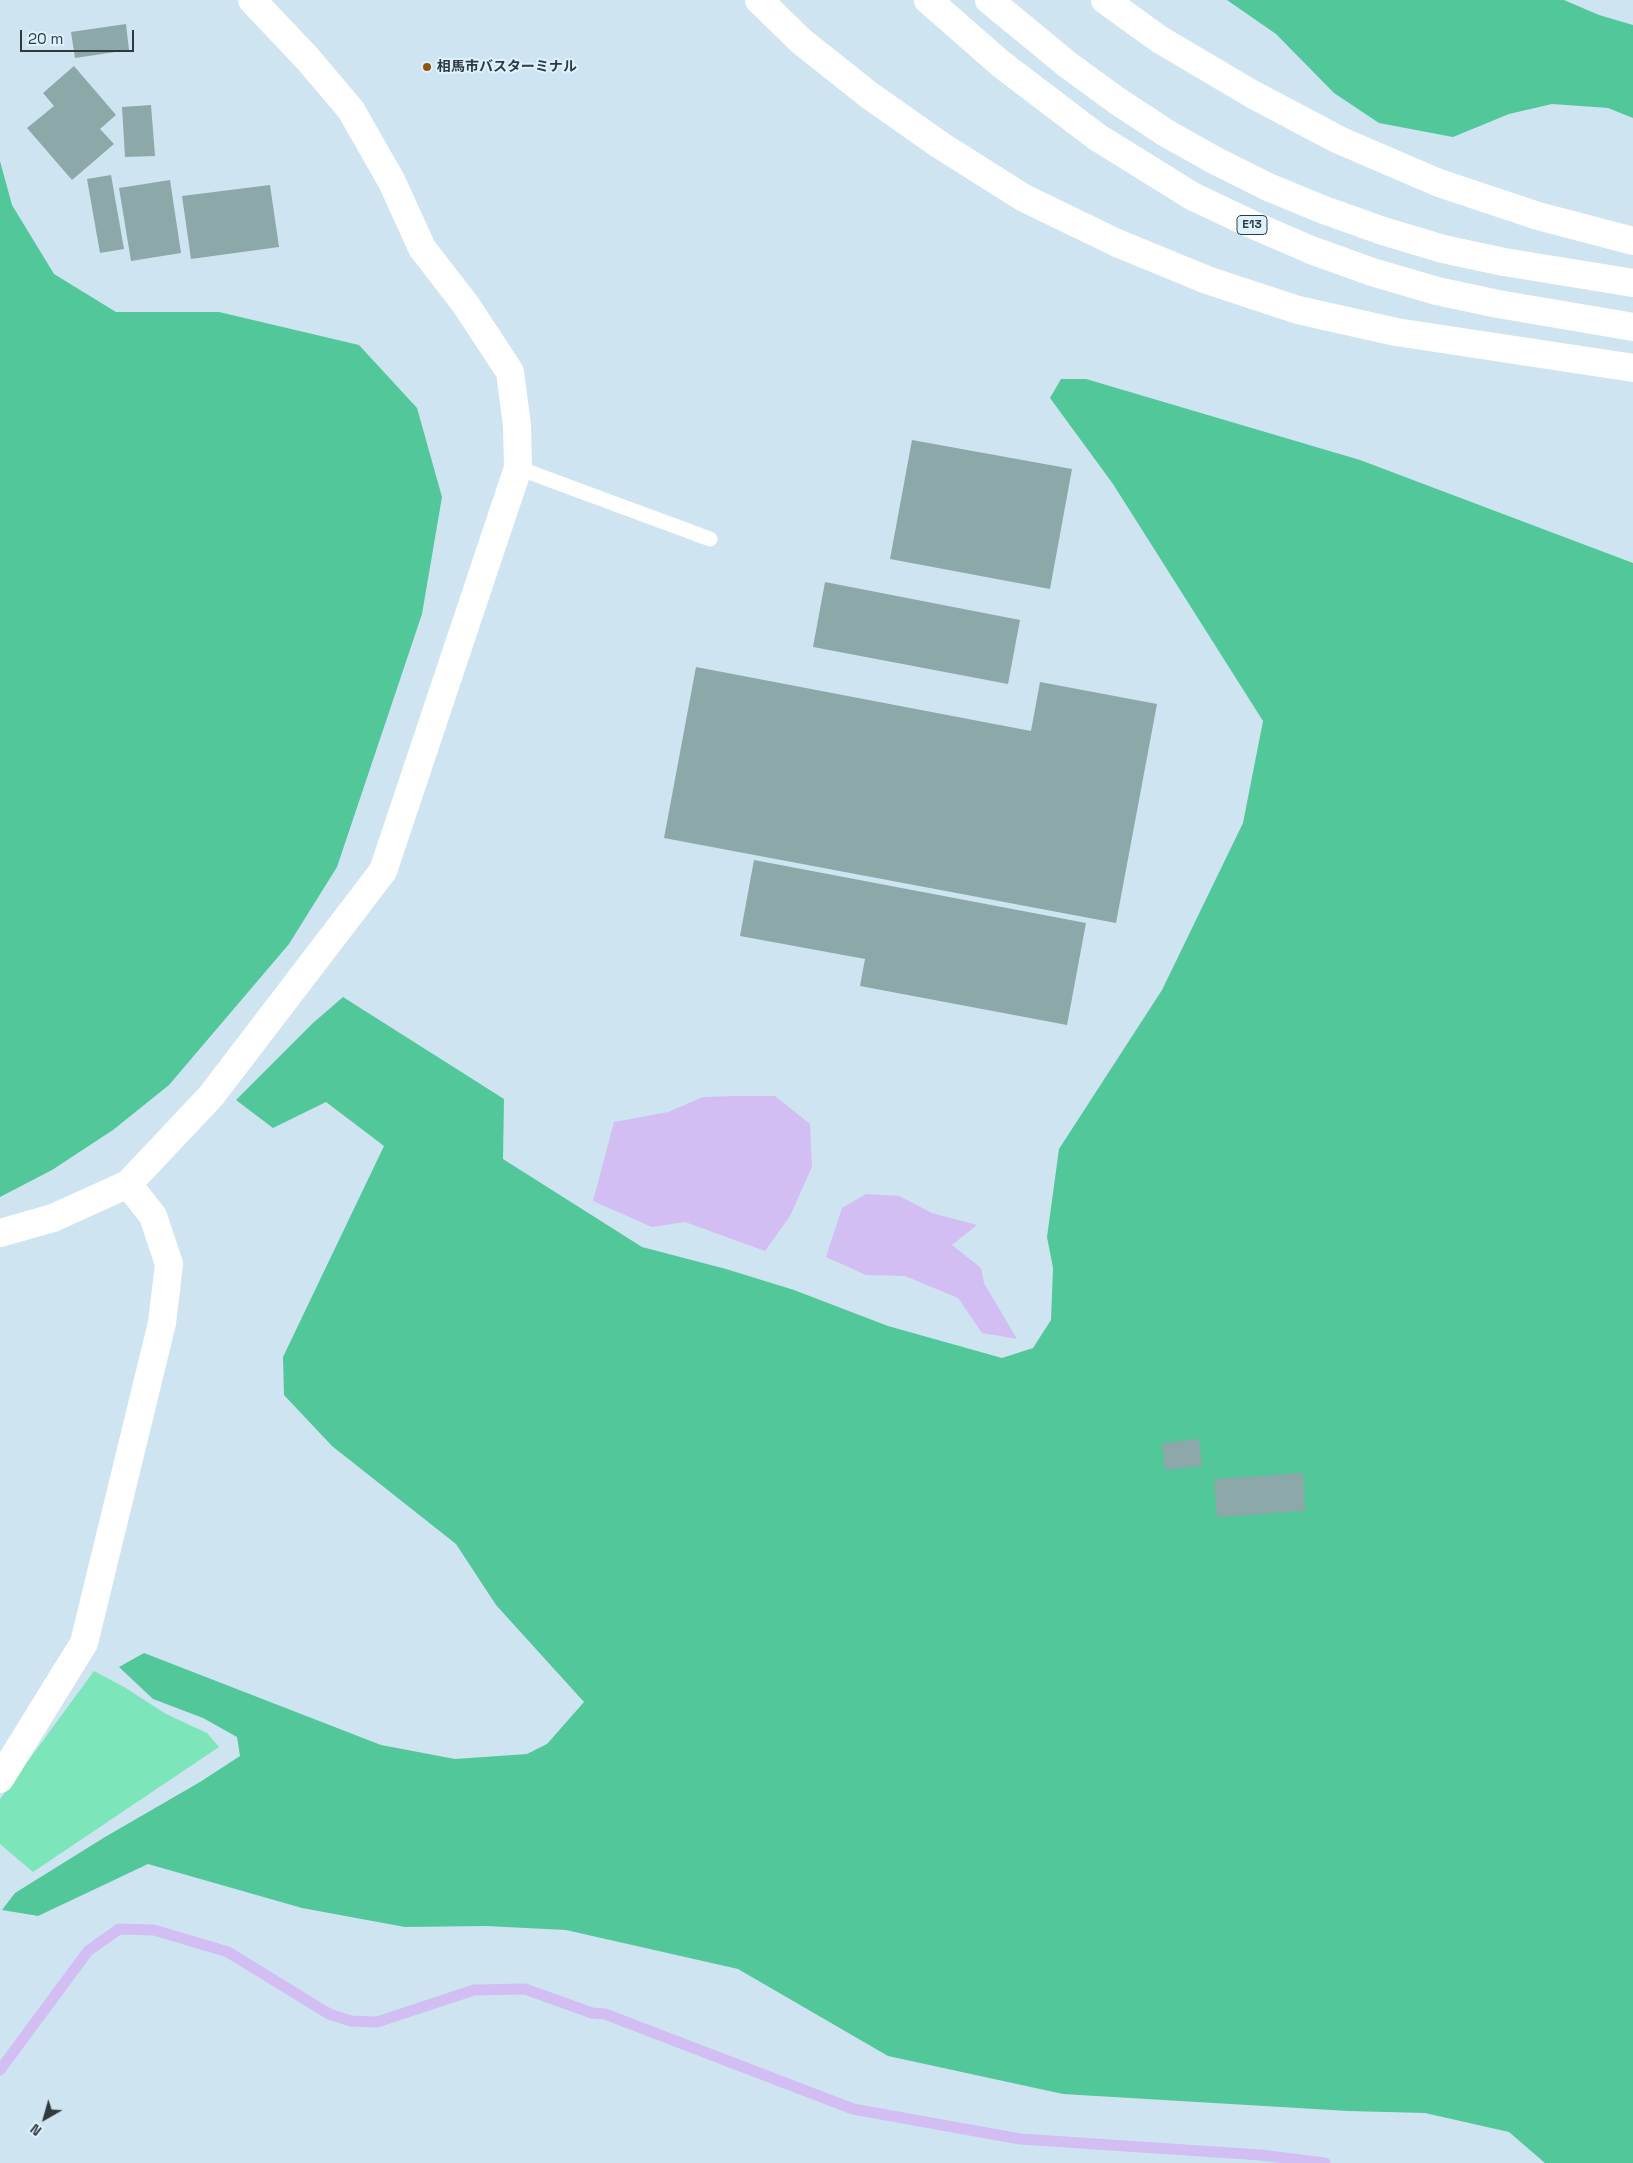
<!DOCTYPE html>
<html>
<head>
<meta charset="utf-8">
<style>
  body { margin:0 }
  #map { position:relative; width:1633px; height:2163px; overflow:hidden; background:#cee5f1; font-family:"Space Grotesk",sans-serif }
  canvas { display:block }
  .north { position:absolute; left:20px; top:2093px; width:50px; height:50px; -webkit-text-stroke:4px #dcf2ff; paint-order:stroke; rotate:218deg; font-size:14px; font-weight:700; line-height:20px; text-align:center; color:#30393e }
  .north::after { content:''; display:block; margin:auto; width:18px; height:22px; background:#30393e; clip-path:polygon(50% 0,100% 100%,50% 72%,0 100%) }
  .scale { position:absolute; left:20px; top:30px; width:114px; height:22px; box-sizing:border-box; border:2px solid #30393e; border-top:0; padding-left:6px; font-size:15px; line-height:18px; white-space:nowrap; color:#30393e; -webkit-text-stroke:4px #dcf2ff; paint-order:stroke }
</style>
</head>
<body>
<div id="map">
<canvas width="1633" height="2163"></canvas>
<div class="north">N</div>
<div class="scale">20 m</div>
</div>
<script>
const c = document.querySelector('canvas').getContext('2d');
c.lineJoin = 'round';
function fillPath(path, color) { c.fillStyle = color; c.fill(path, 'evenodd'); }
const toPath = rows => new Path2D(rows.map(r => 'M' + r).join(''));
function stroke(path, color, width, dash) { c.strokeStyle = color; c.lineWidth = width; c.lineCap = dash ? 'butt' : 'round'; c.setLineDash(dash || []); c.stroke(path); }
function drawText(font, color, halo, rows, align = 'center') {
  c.font = font + ' "Space Grotesk","Noto Sans JP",sans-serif'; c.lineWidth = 4; c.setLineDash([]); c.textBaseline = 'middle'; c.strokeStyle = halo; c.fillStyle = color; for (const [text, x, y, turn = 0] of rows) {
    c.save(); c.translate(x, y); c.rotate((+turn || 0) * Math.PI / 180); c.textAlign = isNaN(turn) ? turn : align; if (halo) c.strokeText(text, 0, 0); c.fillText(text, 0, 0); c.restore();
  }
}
fillPath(toPath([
  [94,1671,124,1687,166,1714,207,1733,219,1747,33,1872,0,1844,0,1799]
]), '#7ce5ba');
fillPath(toPath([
  [1227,0,1564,0,1599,15,1633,25,1633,118,1608,108,1552,104,1509,114,1453,137,1379,123,1334,93,1276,34],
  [0,161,12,205,54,274,116,312,219,312,359,345,417,408,442,497,422,614,337,867,289,944,169,1085,113,1130,52,1170,0,1197],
  [1061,379,1086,379,1360,460,1633,563,1633,2163,1545,2163,1509,2132,1425,2113,1348,2111,1063,2094,888,2056,738,1969,566,1930,486,1926,405,1927,302,1908,148,1864,38,1916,2,1910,15,1893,105,1837,200,1782,240,1756,237,1737,203,1718,153,1699,119,1667,144,1653,381,1745,455,1759,527,1754,547,1744,584,1702,496,1605,456,1544,332,1446,284,1395,283,1357,384,1146,326,1102,273,1128,236,1100,313,1023,343,997,504,1099,503,1159,642,1247,726,1269,794,1290,888,1326,1002,1358,1033,1348,1051,1320,1053,1268,1047,1237,1059,1149,1162,990,1243,823,1263,721,1113,484,1050,398]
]), '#51c79a');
fillPath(toPath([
  [734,1096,775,1096,810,1124,812,1167,790,1216,765,1251,685,1222,652,1227,593,1201,614,1122,668,1112,703,1097],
  [866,1194,899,1196,932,1213,977,1225,952,1245,981,1268,984,1283,1017,1339,982,1333,958,1298,905,1276,866,1275,826,1257,842,1208]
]), '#d2bef3');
stroke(toPath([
  [0,2070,88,1951,119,1929,154,1930,228,1952,329,2014,351,2021,377,2022,474,1990,525,1989,592,2013,605,2014,853,2109,1020,2139,1261,2155,1325,2163]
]), '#d2bef3', 11);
fillPath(toPath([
  [126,24,129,50,75,58,71,32],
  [74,66,116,115,100,129,114,144,72,180,27,128,54,106,43,93],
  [151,105,155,156,125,157,122,107],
  [111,175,124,249,100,253,87,179],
  [170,180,181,253,131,261,119,188],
  [270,185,279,247,191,259,182,196],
  [912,440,1072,469,1050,589,890,559],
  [825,582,1020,620,1008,684,813,647],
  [696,667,1031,731,1040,682,1157,704,1116,923,664,838],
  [754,860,1086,923,1067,1025,860,986,865,959,740,936],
  [1199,1439,1202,1466,1165,1470,1162,1443],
  [1303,1473,1305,1511,1217,1517,1214,1479]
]), '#8da8a9');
stroke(toPath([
  [518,468,710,539]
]), '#fff', 15);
stroke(toPath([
  [128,1184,211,1096,383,871,518,468,517,425,510,372,466,305,422,248,392,182,351,110,307,58,252,0],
  [0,1233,53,1218,128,1184,153,1216,169,1264,162,1323,84,1643,0,1779]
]), '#fff', 28);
stroke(toPath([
  [759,0,801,41,869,95,940,145,1024,198,1117,243,1207,280,1298,310,1396,332,1633,368],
  [928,0,1001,64,1097,137,1192,196,1251,224,1311,250,1372,272,1437,291,1498,304,1633,327],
  [989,0,1068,65,1116,100,1166,133,1216,161,1268,187,1324,210,1383,231,1443,249,1504,262,1633,283],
  [1105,0,1159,39,1252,94,1339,140,1439,183,1538,216,1633,241]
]), '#fff', 28);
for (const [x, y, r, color] of [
  [427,67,5,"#8f5311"]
]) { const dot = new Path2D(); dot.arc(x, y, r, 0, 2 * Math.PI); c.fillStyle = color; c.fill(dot); stroke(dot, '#dcf2ff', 2); }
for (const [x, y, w] of [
  [1252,225,30]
]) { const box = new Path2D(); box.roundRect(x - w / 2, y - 9.5, w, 19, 4); c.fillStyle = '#dcf2ff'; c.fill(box); stroke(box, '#30393e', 1); }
drawText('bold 12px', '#30393e', null, [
  ["E13",1252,225]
]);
drawText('bold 14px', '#30393e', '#dcf2ff', [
  ["相馬市バスターミナル",437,67]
], 'left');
</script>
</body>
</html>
